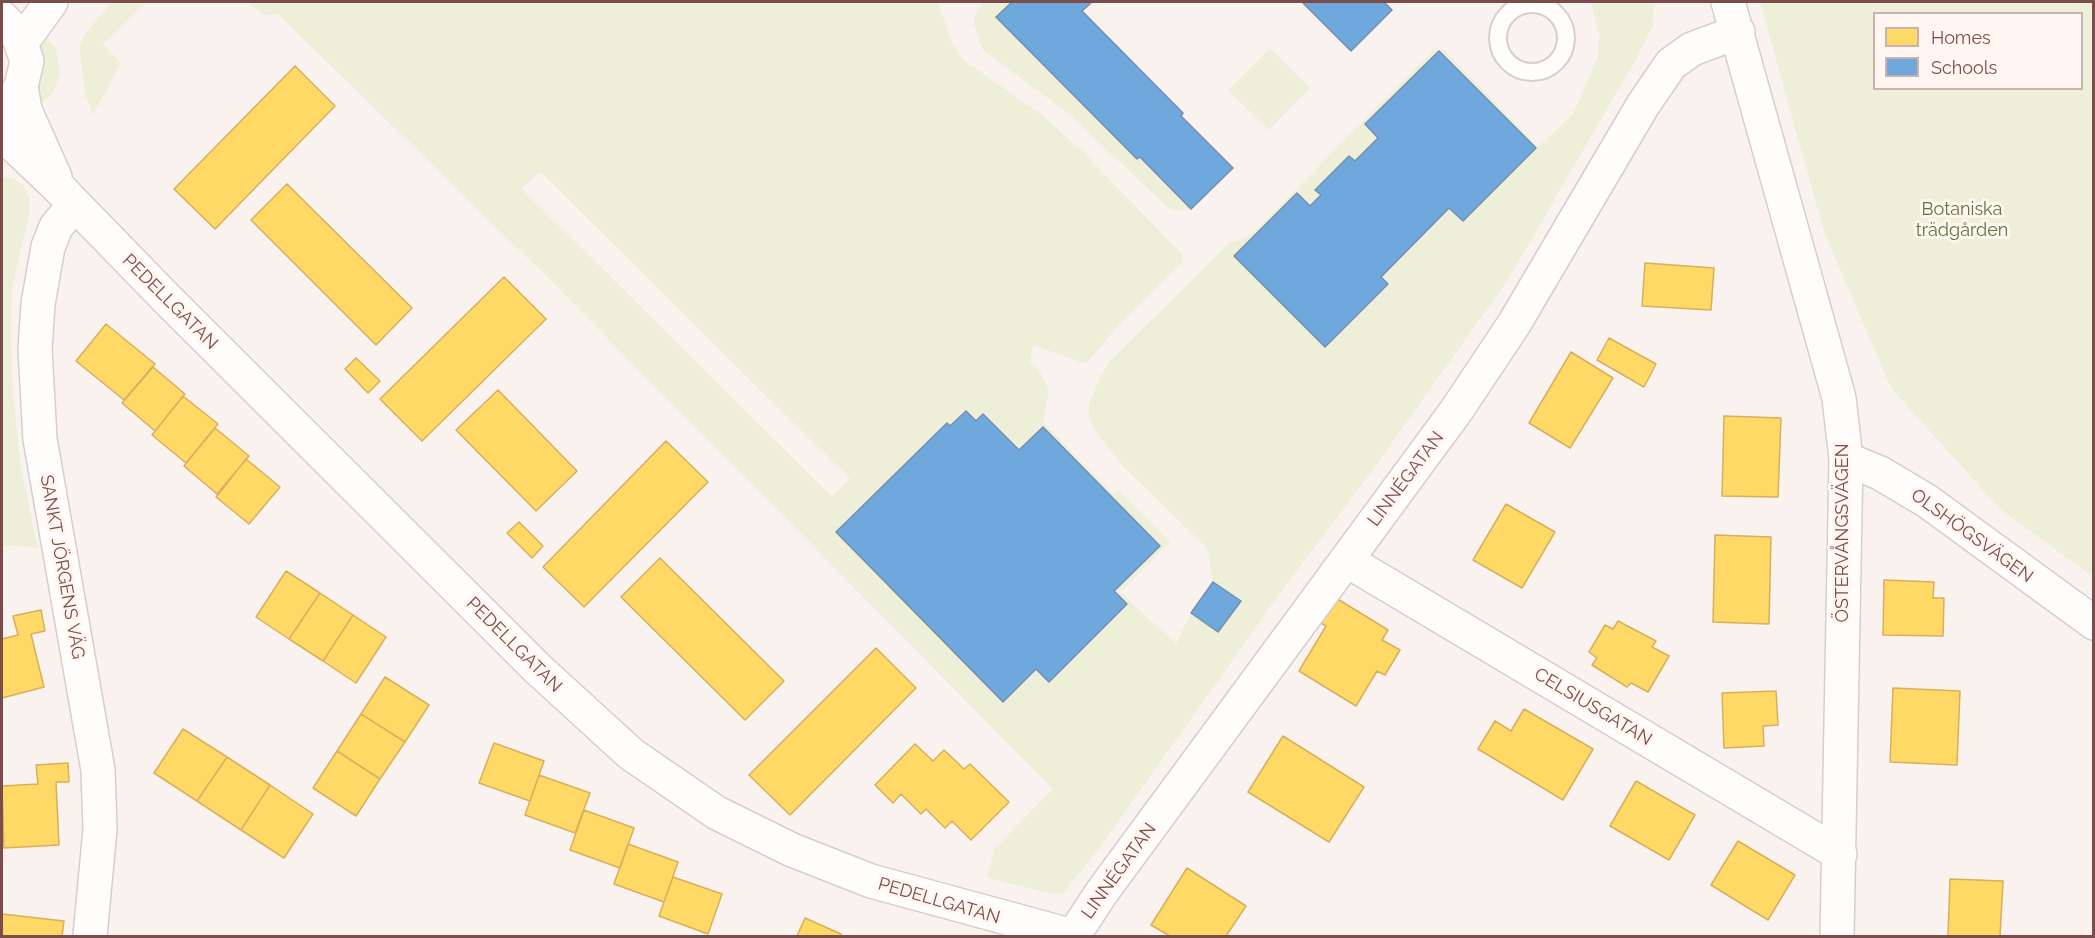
<!DOCTYPE html>
<html>
<head>
<meta charset="utf-8">
<style>
  body { margin:0 }
  #map { position:relative; width:2095px; height:938px; overflow:hidden; background:#faf2ee; font-family:Raleway,sans-serif }
  canvas { display:block }
  .frame { position:absolute; inset:0; border:3px solid #7b4d4a; pointer-events:none }
  .legend { position:absolute; left:1873px; top:12px; width:210px; height:78px; box-sizing:border-box; background:#fff6f1; border:2px solid #cab2ae; margin:0; padding:8px 10px; list-style:none; font-size:18px; color:#7b4d4a }
  .legend li { display:flex; align-items:center; gap:12px; height:30px }
  .legend b { width:30px; border:2px solid #cab2ae }
</style>
</head>
<body>
<div id="map">
<canvas width="2095" height="938"></canvas>
<div class="frame"></div>
<ul class="legend">
<li><b style="height:16px;background:#ffd966"></b>Homes</li>
<li><b style="height:16px;background:#6fa8dc"></b>Schools</li>
</ul>
</div>
<script>
const c = document.querySelector('canvas').getContext('2d');
c.lineJoin = 'round';
function fillPath(path, color) { c.fillStyle = color; c.fill(path, 'evenodd'); }
const toPath = rows => new Path2D(rows.map(r => 'M' + r).join(''));
function stroke(path, color, width, dash) { c.strokeStyle = color; c.lineWidth = width; c.lineCap = dash ? 'butt' : 'round'; c.setLineDash(dash || []); c.stroke(path); }
function drawText(font, color, halo, rows, align = 'center') {
  c.font = font + ' Raleway,sans-serif'; c.lineWidth = 6; c.setLineDash([]); c.textBaseline = 'middle'; c.strokeStyle = halo; c.fillStyle = color; for (const [text, x, y, turn = 0] of rows) {
    c.save(); c.translate(x, y); c.rotate((+turn || 0) * Math.PI / 180); c.textAlign = isNaN(turn) ? turn : align; if (halo) c.strokeText(text, 0, 0); c.fillText(text, 0, 0); c.restore();
  }
}
fillPath(toPath([
  [112,2,145,2,103,44,121,63,93,115,86,98,79,47,85,34],
  [248,2,938,2,953,45,965,61,1042,115,1083,152,1182,254,1182,262,1112,333,1086,364,1033,345,1030,363,1040,372,1049,390,1043,422,1113,494,1118,489,1170,542,1120,592,1176,644,1191,613,1213,582,1207,548,1123,466,1095,431,1089,417,1089,405,1100,377,1111,360,1229,243,1241,240,1254,232,1434,50,1444,50,1538,147,1573,114,1598,57,1599,34,1591,2,1654,2,1653,25,1636,59,1509,278,1364,482,1283,589,1100,847,1063,893,1054,894,987,878,995,848,1053,789,547,277,278,14,263,15],
  [1439,51,1536,148,1463,221,1449,208,1381,277,1388,285,1325,347,1234,256,1296,193,1310,206,1321,195,1315,189,1349,156,1355,161,1378,138,1366,124],
  [540,171,850,479,832,497,522,189],
  [966,411,976,421,983,414,1019,450,1043,427,1114,591,1127,604,1049,682,1036,669,1003,701,836,532,947,423,950,426],
  [984,2,1012,2,996,17,1137,159,1140,157,1191,209,1177,211,1168,208,1068,113,983,50,974,25,975,14],
  [1760,2,2093,2,2093,577,2000,509,1891,388,1824,232],
  [1874,14,2082,14,2082,88,1874,88],
  [46,38,56,49,60,73,54,92,41,104,37,98,39,50],
  [1270,48,1310,88,1269,130,1228,90],
  [5,177,13,178,23,185,29,196,30,210,12,288,11,333,13,396,21,468,38,548,2,545,2,180]
]), '#edefd8');
const homes = toPath([
  [295,66,335,106,215,229,174,189,295,66],
  [287,184,412,308,376,345,251,220,287,184],
  [1645,263,1714,268,1711,310,1642,306,1645,263],
  [504,277,546,319,422,441,380,399,504,277],
  [106,324,155,364,124,400,76,361,106,324],
  [1609,338,1656,364,1644,387,1597,360,1609,338],
  [1571,352,1613,378,1570,448,1529,423,1571,352],
  [356,358,380,381,368,393,345,369,356,358],
  [153,367,185,394,155,431,122,403,153,367],
  [498,390,577,471,536,511,456,430,498,390],
  [183,396,218,424,186,463,152,435,183,396],
  [1724,416,1781,418,1778,497,1722,496,1724,416],
  [215,428,249,456,217,494,184,466,215,428],
  [666,441,708,482,584,607,543,567,666,441],
  [246,459,280,487,249,524,216,497,246,459],
  [1506,504,1555,532,1522,588,1473,560,1506,504],
  [519,522,543,546,532,558,507,533,519,522],
  [1715,535,1771,537,1769,624,1713,622,1715,535],
  [660,558,784,681,745,720,621,597,660,558],
  [286,571,320,593,289,639,256,617,286,571],
  [1884,580,1934,582,1933,598,1944,598,1943,636,1883,635,1884,580],
  [320,593,353,615,323,661,289,639,320,593],
  [1336,598,1388,630,1382,640,1400,650,1385,675,1377,671,1356,706,1299,671,1326,626,1321,623,1336,598],
  [41,610,45,631,31,634,44,687,2,698,2,639,18,635,13,616,41,610],
  [353,615,386,637,356,683,323,661,353,615],
  [1618,621,1656,641,1652,647,1669,656,1648,692,1631,683,1627,687,1592,665,1597,658,1589,652,1605,625,1613,629,1618,621],
  [876,648,916,688,790,815,749,775,876,648],
  [385,677,429,705,405,742,361,714,385,677],
  [1893,688,1960,691,1957,765,1890,762,1893,688],
  [1776,691,1778,725,1763,726,1764,746,1724,748,1722,693,1776,691],
  [1524,709,1593,749,1563,800,1478,749,1495,721,1511,731,1524,709],
  [361,714,405,742,380,779,337,751,361,714],
  [183,729,227,757,197,801,154,773,183,729],
  [1283,736,1364,787,1329,842,1248,792,1283,736],
  [494,743,544,761,530,801,479,783,494,743],
  [915,744,933,761,944,750,964,769,970,764,1009,802,971,840,952,821,945,828,926,809,921,814,901,794,893,803,875,785,915,744],
  [337,751,380,779,356,816,313,788,337,751],
  [227,757,270,785,241,830,197,801,227,757],
  [68,763,69,782,56,782,59,845,4,848,2,786,38,784,36,765,68,763],
  [539,775,590,793,575,833,525,815,539,775],
  [1636,781,1695,815,1669,860,1610,826,1636,781],
  [270,785,313,814,284,858,241,830,270,785],
  [584,810,634,828,620,868,570,850,584,810],
  [1738,841,1795,875,1768,920,1711,885,1738,841],
  [628,844,678,862,664,902,614,884,628,844],
  [1187,868,1246,906,1226,936,1170,936,1151,925,1187,868],
  [673,877,722,894,708,934,659,916,673,877],
  [1950,879,2003,881,2000,936,1948,936,1950,879],
  [2,914,64,921,62,936,2,936,2,914],
  [805,918,841,934,840,936,797,936,805,918]
]);
fillPath(homes, '#ffd966');
stroke(homes, '#d7af5e', 1.5);
const schools = toPath([
  [1012,2,1092,2,1082,11,1183,113,1181,116,1233,168,1191,209,1140,157,1137,159,996,17,1012,2],
  [1302,2,1384,2,1392,10,1351,51,1302,2],
  [1439,51,1536,148,1463,221,1449,208,1381,277,1388,284,1325,347,1234,256,1297,193,1310,206,1321,195,1315,190,1349,156,1355,161,1378,138,1365,124,1439,51],
  [966,411,976,421,983,414,1019,450,1043,427,1160,546,1114,591,1127,604,1049,682,1036,669,1003,702,836,532,947,423,950,426,966,411],
  [1213,582,1241,601,1218,632,1191,613,1213,582]
]);
fillPath(schools, '#6fa8dc');
stroke(schools, '#738db0', 1.5);
const lane = toPath([
  '1498 38a34 34 0 1 1 68 0a34 34 0 1 1-68 0Z'
]);
const street = toPath([
  [1728,2,1839,398,1846,459,1837,936],
  [21,86,25,110,55,177],
  [2,134,61,190,166,298,538,669,631,754,717,813,792,850,871,881,1073,936],
  [74,205,56,227,48,247,38,304,35,349,40,439,98,770,100,829,90,936],
  [1846,459,1880,473,1927,501,2094,623],
  [1346,560,1840,854],
  [1073,936,1102,892,1456,411,1514,324,1643,105,1671,64,1692,49,1738,32]
]);
const secondary = toPath([
  [2,18,17,33,27,61,21,86,16,96,2,108],
  [22,42,51,2]
]);
stroke(lane, '#d8cdca', 20);
stroke(street, '#d8cdca', 36);
stroke(secondary, '#dbcecb', 36);
stroke(lane, '#fefdfc', 16);
stroke(street, '#fefdfc', 33);
stroke(secondary, '#fefdfc', 33);
drawText('18px', '#5e753b', '#fff6f1', [
  ["Botaniska",1962,210],
  ["trädgården",1962,231]
]);
drawText('18px', '#7b4d4a', '#fff6f1', [
  ["PEDELLGATAN",170,302,45],
  ["LINNÉGATAN",1406,479,-53],
  ["ÖSTERVÅNGSVÄGEN",1843,533,-90],
  ["OLSHÖGSVÄGEN",1972,536,36],
  ["SANKT JÖRGENS VÄG",62,567,80],
  ["PEDELLGATAN",514,645,45],
  ["CELSIUSGATAN",1593,707,31],
  ["LINNÉGATAN",1119,871,-54],
  ["PEDELLGATAN",939,901,16]
]);
</script>
</body>
</html>
